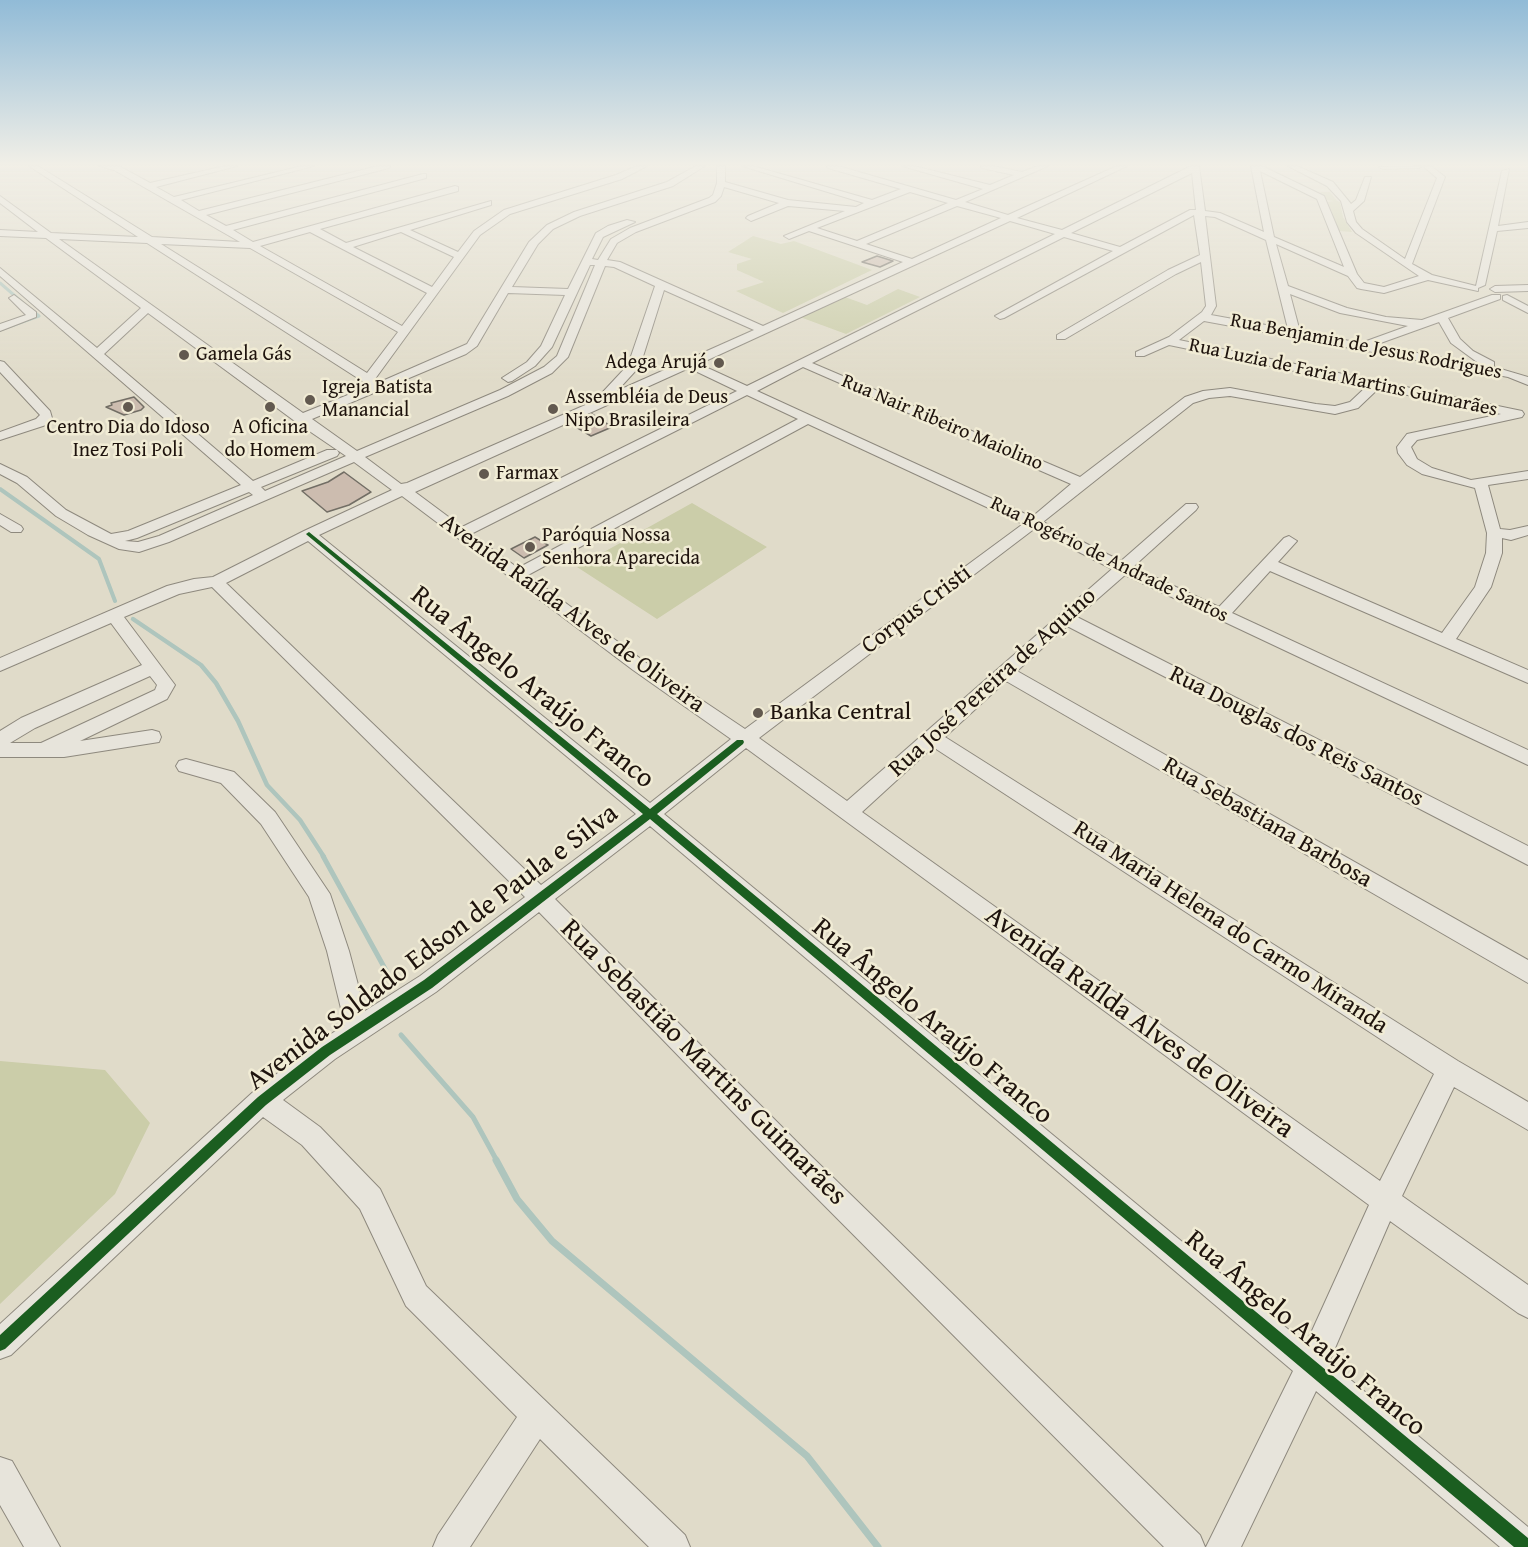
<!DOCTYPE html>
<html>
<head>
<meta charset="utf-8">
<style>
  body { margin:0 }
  canvas { display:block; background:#e0dbc9 }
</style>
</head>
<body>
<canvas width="1528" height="1547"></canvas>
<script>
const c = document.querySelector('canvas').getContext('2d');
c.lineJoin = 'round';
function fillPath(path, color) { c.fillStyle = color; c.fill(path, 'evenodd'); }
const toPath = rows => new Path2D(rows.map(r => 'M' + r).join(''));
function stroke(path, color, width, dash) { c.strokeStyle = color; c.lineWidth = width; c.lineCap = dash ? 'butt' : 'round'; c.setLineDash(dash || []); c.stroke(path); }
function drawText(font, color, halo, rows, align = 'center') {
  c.font = font + ' "Gentium Book Plus",serif'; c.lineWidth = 5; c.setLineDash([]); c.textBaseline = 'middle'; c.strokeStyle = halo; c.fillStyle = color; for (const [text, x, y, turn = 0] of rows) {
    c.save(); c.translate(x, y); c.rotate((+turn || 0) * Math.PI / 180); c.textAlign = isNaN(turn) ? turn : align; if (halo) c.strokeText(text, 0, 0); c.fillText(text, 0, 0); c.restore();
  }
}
fillPath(toPath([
  [1320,192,1330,192,1337,201,1340,202,1343,217,1352,232,1339,231,1328,202,1334,201,1327,200],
  [753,236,781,244,794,241,872,270,783,313,736,291,764,282,737,270,737,264,752,259,728,252],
  [898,289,920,297,846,334,800,317,845,297,867,305],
  [692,503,767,547,657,619,577,567],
  [0,1061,105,1070,150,1123,115,1194,0,1304]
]), '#cbcda9');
stroke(toPath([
  [0,283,22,302],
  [0,330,39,316,33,311]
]), '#aec5bd', 3);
stroke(toPath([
  [0,489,99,559,115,601]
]), '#aec5bd', 4);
stroke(toPath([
  [133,619,201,665,216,683,238,721,267,785,300,820,324,857]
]), '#aec5bd', 4.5);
stroke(toPath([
  [323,856,389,976],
  [401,1035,473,1117,497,1161]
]), '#aec5bd', 5);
stroke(toPath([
  [496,1160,517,1199,552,1241,807,1456,878,1547]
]), '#aec5bd', 7);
const building = toPath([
  [877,256,893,261,880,267,862,262,877,256],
  [134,397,144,407,141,410,124,415,106,407,112,405,111,403,134,397],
  [592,414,612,427,591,436,571,424,592,414],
  [344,472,371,492,349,505,327,512,302,491,328,482,344,472],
  [535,537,548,545,524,558,511,549,535,537]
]);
fillPath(building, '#ccbcaf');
stroke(building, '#726e65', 1.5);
const minor = toPath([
  [29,166,38,166,152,237,240,242,114,170,99,166,119,166,150,183,225,166,237,166,156,187,174,197,302,166,314,166,181,200,199,211,378,166,390,166,389,168,206,215,226,226,423,174,426,174,426,178,233,230,253,242,455,186,458,187,458,191,320,229,346,243,491,201,491,205,410,230,458,252,474,231,504,210,616,175,637,166,647,166,622,179,510,214,480,235,375,379,380,382,467,344,529,242,547,225,574,212,667,182,696,166,705,166,673,186,580,216,553,229,538,244,512,287,568,289,596,233,608,226,627,220,635,222,603,237,592,259,598,260,611,239,630,228,709,198,713,195,717,183,717,166,725,166,725,182,788,200,856,207,864,203,742,166,753,166,872,200,901,189,828,168,827,166,838,166,956,200,983,189,902,166,914,166,990,185,1014,175,982,168,981,166,993,166,1022,172,1038,166,1048,166,965,202,1008,215,1117,166,1127,166,1017,218,1062,230,1191,166,1199,166,1205,211,1220,213,1264,232,1251,166,1262,166,1324,196,1357,274,1364,283,1384,287,1419,276,1356,233,1347,222,1341,201,1327,186,1288,166,1297,166,1333,182,1351,204,1356,200,1365,177,1371,177,1364,201,1353,211,1356,222,1362,229,1405,259,1437,178,1423,166,1419,168,1383,169,1379,167,1431,166,1445,177,1412,264,1432,275,1476,286,1502,171,1509,169,1498,226,1528,222,1528,228,1497,231,1485,285,1478,288,1478,291,1428,280,1384,293,1361,289,1357,288,1348,276,1276,244,1288,286,1347,308,1386,317,1422,320,1492,295,1500,295,1500,299,1448,318,1460,339,1473,351,1494,362,1494,367,1528,377,1528,385,1508,377,1204,321,1179,340,1522,411,1524,414,1522,417,1417,440,1411,447,1417,459,1432,468,1471,480,1528,471,1528,479,1488,485,1500,529,1510,530,1528,526,1528,535,1511,540,1502,538,1502,553,1491,587,1456,639,1528,670,1528,683,1270,571,1232,613,1528,750,1528,765,1125,575,1077,617,1528,846,1528,865,1067,626,1017,671,1528,960,1528,983,1006,681,945,737,1458,1061,1528,1102,1528,1130,1454,1087,1402,1196,1528,1285,1528,1318,1518,1313,1390,1221,1329,1362,1528,1527,1528,1547,1500,1547,1316,1391,1241,1547,1206,1547,1293,1371,650,826,555,899,810,1155,1200,1535,1205,1547,1164,1547,792,1173,539,912,436,992,335,1059,283,1100,320,1127,380,1189,426,1286,685,1535,690,1547,649,1547,540,1439,470,1547,433,1547,438,1535,517,1417,406,1306,360,1209,302,1145,263,1117,11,1355,0,1359,0,1324,253,1092,317,1043,345,1025,327,951,309,897,261,824,221,783,179,771,176,766,179,761,186,759,234,772,275,812,330,894,349,951,365,1011,420,976,525,897,212,587,179,594,124,617,175,685,167,699,80,741,152,730,159,732,161,737,159,742,64,757,0,757,0,731,21,718,142,665,111,623,0,671,0,658,167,586,194,579,213,577,304,531,392,490,354,462,169,542,139,552,119,549,88,535,56,516,17,483,0,474,0,464,27,477,66,510,111,534,128,531,241,485,0,276,0,268,97,348,141,308,46,238,0,236,0,230,38,232,0,203,0,196,51,233,138,237,29,166],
  [1260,171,1317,199,1344,267,1274,237,1260,171],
  [1192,173,1196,210,1190,210,1120,247,1071,233,1192,173],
  [724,187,779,203,748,216,746,218,751,221,788,206,845,211,784,236,789,239,809,231,903,262,763,326,620,262,607,260,617,243,636,232,715,202,721,196,724,187],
  [910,192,948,203,857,241,817,228,910,192],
  [957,206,1001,218,912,259,866,244,957,206],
  [1194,215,1200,255,1168,270,1057,335,1057,339,1065,339,1176,274,1201,262,1206,306,1202,312,1169,337,1136,352,1136,356,1144,356,1169,345,1367,386,1350,402,1335,406,1316,404,1230,388,1203,391,1185,397,1080,477,812,363,1064,237,1113,251,995,316,1000,319,1004,318,1194,215],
  [1205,216,1215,217,1266,240,1288,329,1211,315,1216,306,1205,216],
  [1010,221,1055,234,747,386,699,364,1010,221],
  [310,232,427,293,402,326,260,246,310,232],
  [401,232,454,257,432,287,353,247,401,232],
  [59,239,147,243,370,386,303,413,59,239],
  [161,244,250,248,398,332,367,373,161,244],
  [590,265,595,265,557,356,544,367,500,390,357,451,312,419,466,354,477,346,508,293,565,295,541,346,527,362,502,378,508,382,512,381,535,366,552,347,590,265],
  [605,266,614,267,655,286,628,365,600,395,599,399,407,483,401,484,365,457,508,396,552,373,568,357,605,266],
  [664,290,754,330,617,391,640,366,664,290],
  [1290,294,1340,313,1408,326,1361,343,1300,332,1290,294],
  [148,313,296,422,346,456,265,491,261,487,337,456,339,453,337,450,327,450,253,481,104,354,148,313],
  [1439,322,1451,343,1481,365,1375,345,1439,322],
  [803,367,1071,484,1032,517,757,391,803,367],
  [689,368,737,391,462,527,415,492,689,368],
  [1378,389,1501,414,1407,434,1397,447,1398,453,1407,465,1422,474,1475,488,1487,533,1486,553,1475,587,1442,633,1278,562,1297,541,1289,536,1284,538,1219,607,1133,567,1196,510,1198,507,1196,504,1186,504,1121,561,1043,522,1193,403,1209,398,1230,396,1335,414,1358,408,1378,389],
  [747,395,798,419,518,568,471,534,747,395],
  [808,424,1023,524,745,729,645,662,528,575,808,424],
  [249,492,253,495,159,536,138,542,125,541,137,538,249,492],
  [402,496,633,670,731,739,650,803,319,535,402,496],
  [1034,529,1112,569,847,801,759,738,1034,529],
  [308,541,636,814,541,885,226,583,308,541],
  [150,676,157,685,155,690,41,743,10,743,35,728,150,676],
  [933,747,1434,1074,1380,1181,862,812,933,747],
  [746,748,1369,1205,1306,1344,664,814,746,748],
  [1528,285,1528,291,1495,292,1490,289,1495,286,1528,285],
  [14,295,36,312,36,317,0,331,0,324,26,315,9,298,14,295],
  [1507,295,1528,306,1528,313,1503,300,1503,296,1507,295],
  [0,361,4,362,50,411,52,418,46,425,0,440,0,432,36,419,40,415,0,372,0,361],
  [0,514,21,526,23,529,21,532,11,532,0,525,0,514],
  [0,1457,12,1461,60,1547,24,1547,0,1505,0,1457]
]);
stroke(minor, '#8e897e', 2);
fillPath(minor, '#e7e4db');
fillPath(toPath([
  [309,532,650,809,737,740,743,740,744,742,743,744,657,814,1528,1538,1528,1547,1514,1547,650,819,432,988,330,1055,266,1105,5,1349,0,1351,0,1335,258,1097,322,1047,424,980,643,814,307,535,306,534,309,532]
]), '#1b5e20');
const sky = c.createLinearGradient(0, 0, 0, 382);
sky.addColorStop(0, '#91bbd7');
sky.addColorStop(0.43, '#f1efe7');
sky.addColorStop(1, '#f1efe700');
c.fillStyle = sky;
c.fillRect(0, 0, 1528, 382);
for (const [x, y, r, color] of [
  [184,355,6,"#62594f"],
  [719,363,6,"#62594f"],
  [310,400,6,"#62594f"],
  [128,407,6,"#62594f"],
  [270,407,6,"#62594f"],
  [553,409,6,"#62594f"],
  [484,474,6,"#62594f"],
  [530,547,6,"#62594f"],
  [758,713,6,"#62594f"]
]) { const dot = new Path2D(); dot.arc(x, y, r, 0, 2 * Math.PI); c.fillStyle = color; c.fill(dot); stroke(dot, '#f1ecd5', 2); }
drawText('20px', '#1e130d', '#f1ecd5', [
  ["Rua Benjamin de Jesus Rodrigues",1366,347,11],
  ["Rua Luzia de Faria Martins Guimarães",1343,378,12],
  ["Rua Nair Ribeiro Maiolino",942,423,23],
  ["Rua Rogério de Andrade Santos",1109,560,26]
]);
drawText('20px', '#1e130d', '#f1ecd5', [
  ["Gamela Gás",196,355],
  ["Adega Arujá",707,363,"right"],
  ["Igreja Batista",322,388],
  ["Manancial",322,411],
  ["Assembléia de Deus",565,398],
  ["Nipo Brasileira",565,421],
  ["Centro Dia do Idoso",128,428,"center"],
  ["Inez Tosi Poli",128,451,"center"],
  ["A Oficina",270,428,"center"],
  ["do Homem",270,451,"center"],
  ["Farmax",496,474],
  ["Paróquia Nossa",542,536],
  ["Senhora Aparecida",542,559]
], 'left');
drawText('24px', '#1e130d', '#f1ecd5', [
  ["Corpus Cristi",917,610,-37],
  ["Avenida Raílda Alves de Oliveira",572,614,36],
  ["Rua José Pereira de Aquino",993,683,-42],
  ["Rua Douglas dos Reis Santos",1296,737,27],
  ["Rua Sebastiana Barbosa",1267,823,30],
  ["Rua Maria Helena do Carmo Miranda",1230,928,33]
]);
drawText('24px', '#1e130d', '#f1ecd5', [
  ["Banka Central",770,713]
], 'left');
drawText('28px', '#1e130d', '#f1ecd5', [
  ["Rua Ângelo Araújo Franco",532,688,39],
  ["Avenida Soldado Edson de Paula e Silva",433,948,-37],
  ["Rua Ângelo Araújo Franco",932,1022,40],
  ["Avenida Raílda Alves de Oliveira",1139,1023,36],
  ["Rua Sebastião Martins Guimarães",703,1063,45],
  ["Rua Ângelo Araújo Franco",1305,1334,40]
]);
</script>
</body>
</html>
